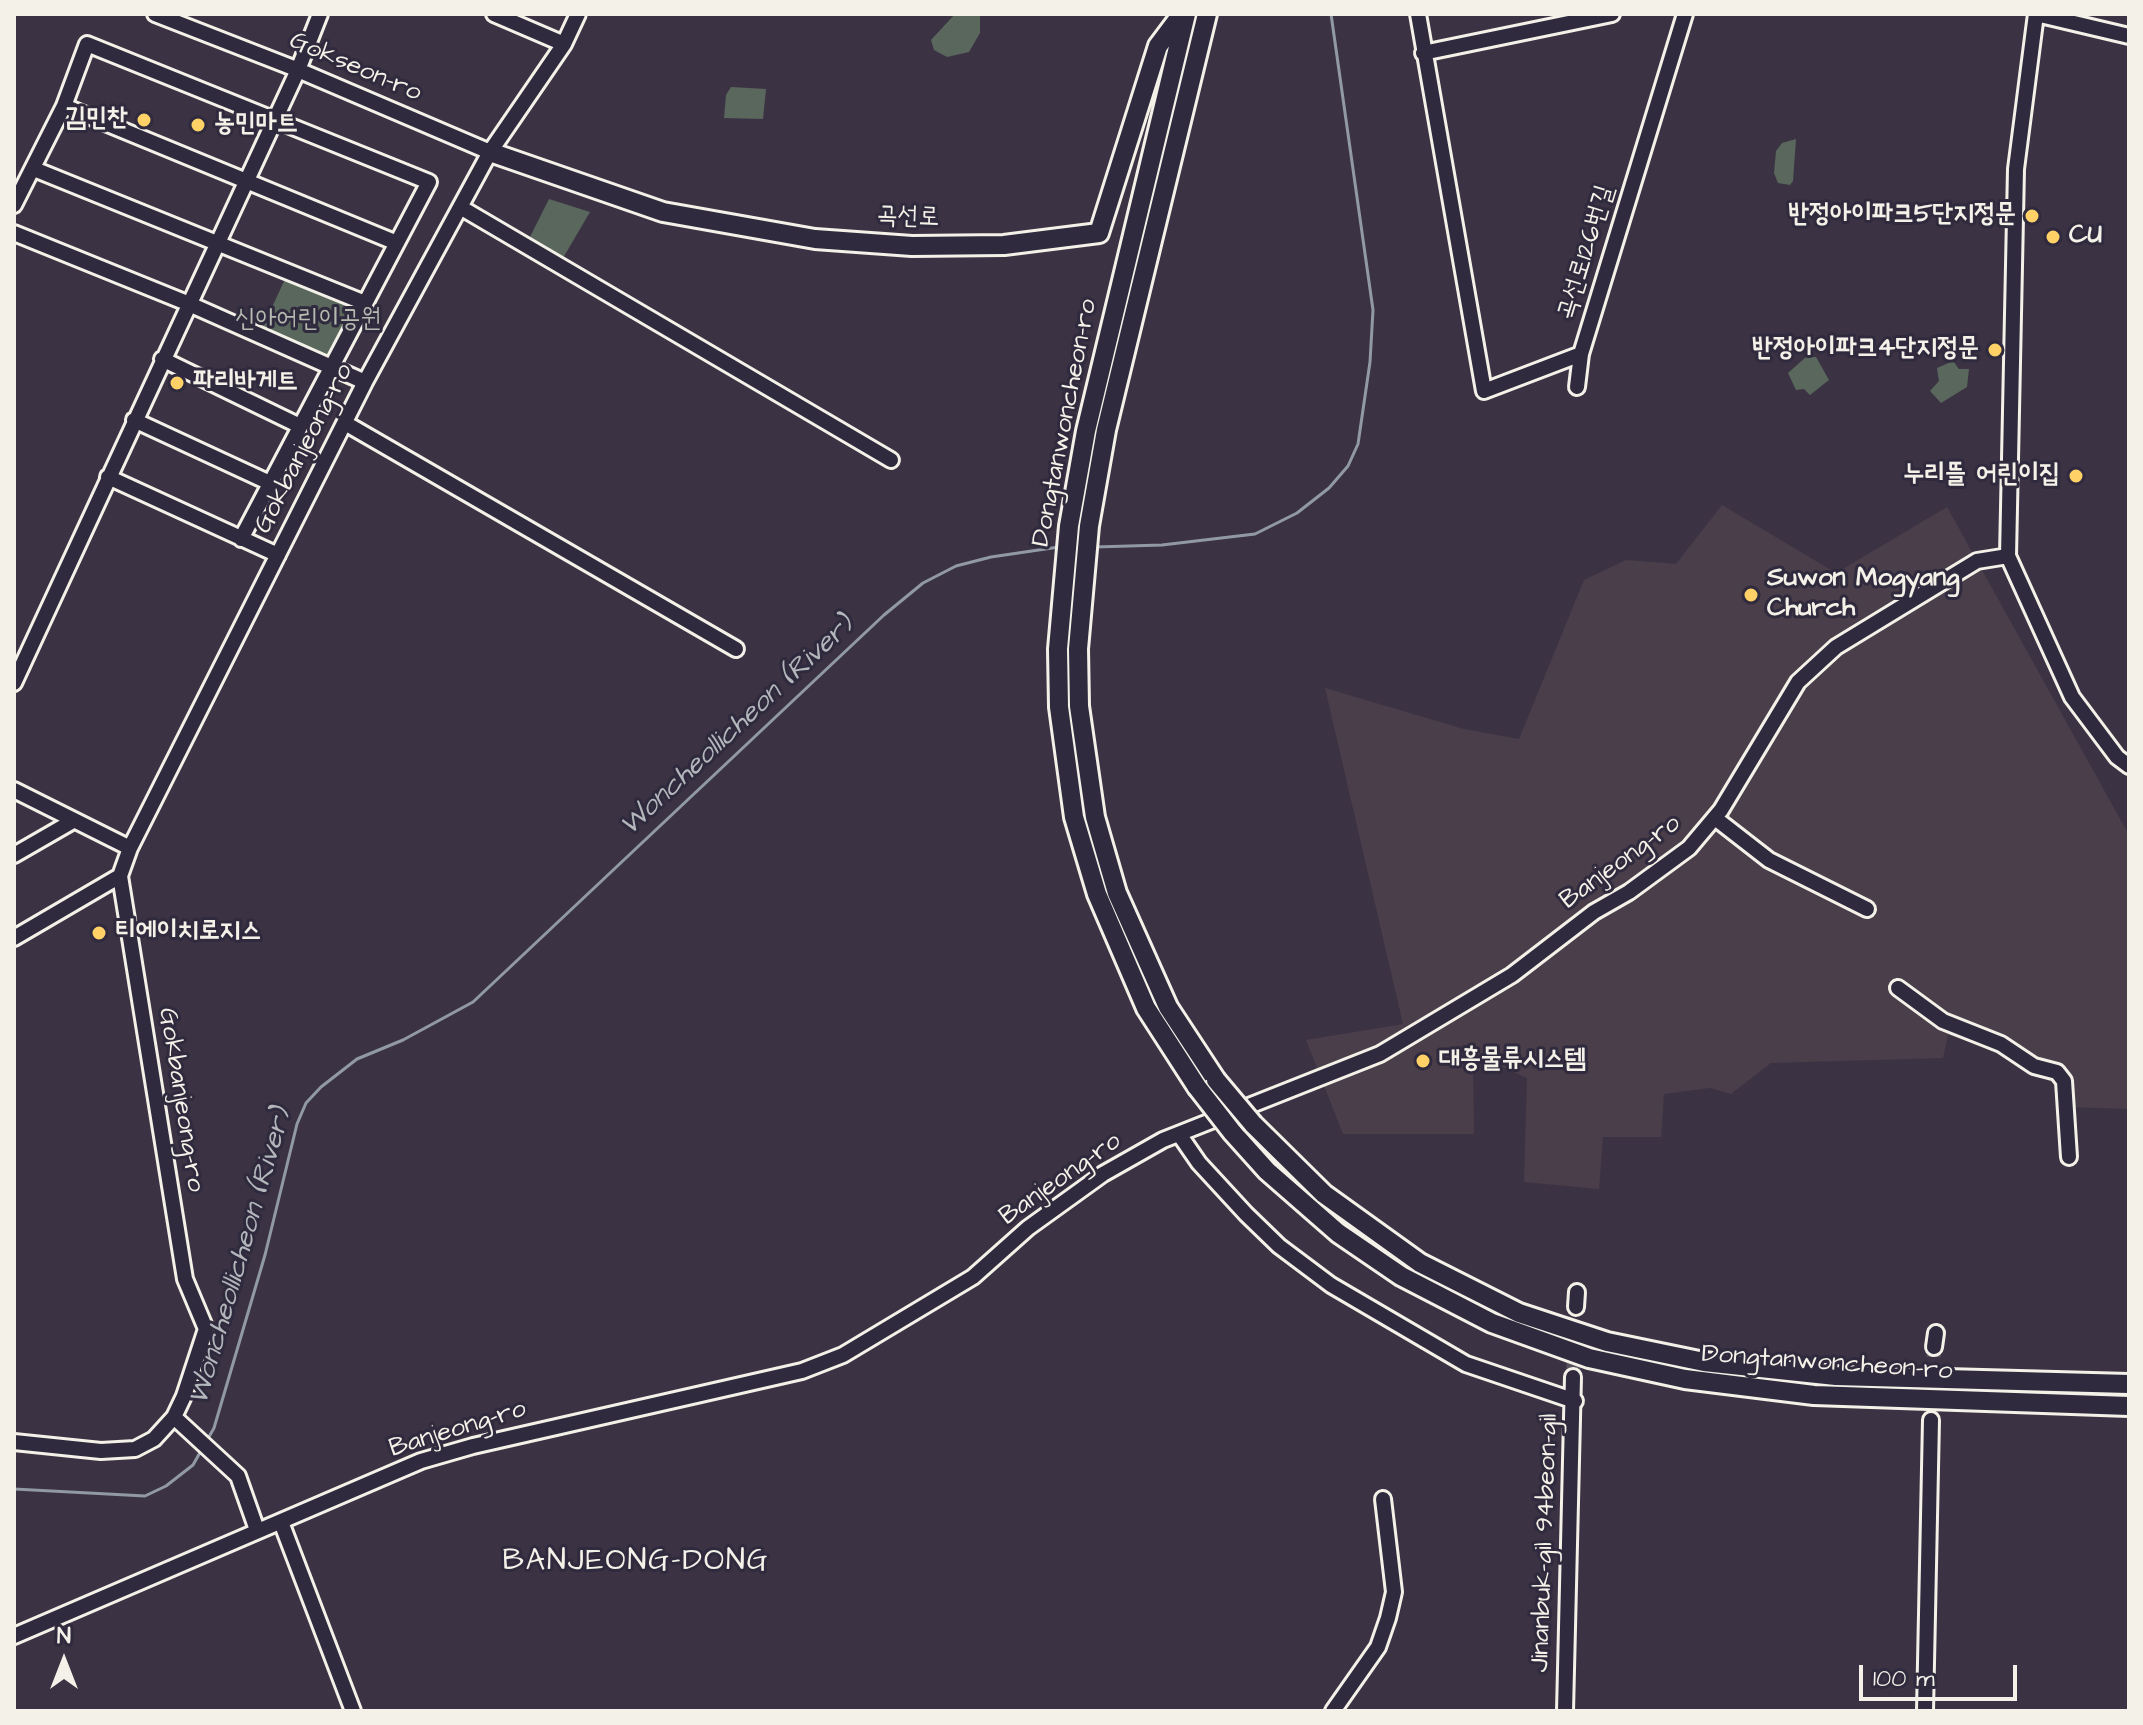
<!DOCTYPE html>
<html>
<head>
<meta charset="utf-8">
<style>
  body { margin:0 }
  #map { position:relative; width:2143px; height:1725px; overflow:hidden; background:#3b3343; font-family:"Architects Daughter",sans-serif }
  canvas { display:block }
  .frame { position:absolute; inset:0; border:16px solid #f4f1e8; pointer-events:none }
  .north { position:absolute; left:24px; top:1621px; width:80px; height:80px; -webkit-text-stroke:6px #2f2a3d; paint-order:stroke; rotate:0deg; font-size:22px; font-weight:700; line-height:32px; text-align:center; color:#f4f1e8 }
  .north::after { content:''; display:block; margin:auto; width:28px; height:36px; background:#f4f1e8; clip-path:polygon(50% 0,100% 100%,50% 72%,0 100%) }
  .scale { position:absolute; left:1859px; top:1665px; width:158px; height:36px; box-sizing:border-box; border:4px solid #f4f1e8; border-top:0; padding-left:10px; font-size:24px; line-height:28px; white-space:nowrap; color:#f4f1e8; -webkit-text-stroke:6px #2f2a3d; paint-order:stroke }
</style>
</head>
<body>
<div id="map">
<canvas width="2143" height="1725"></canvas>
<div class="frame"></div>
<div class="north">N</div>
<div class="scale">100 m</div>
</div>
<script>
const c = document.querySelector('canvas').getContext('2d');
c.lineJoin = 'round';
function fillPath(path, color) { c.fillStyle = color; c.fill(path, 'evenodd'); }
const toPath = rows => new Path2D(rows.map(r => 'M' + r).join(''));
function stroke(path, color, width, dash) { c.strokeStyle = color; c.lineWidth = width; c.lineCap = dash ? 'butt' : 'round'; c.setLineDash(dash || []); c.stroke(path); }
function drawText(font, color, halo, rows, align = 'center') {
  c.font = font + ' "Architects Daughter","Poor Story",sans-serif'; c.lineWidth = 6; c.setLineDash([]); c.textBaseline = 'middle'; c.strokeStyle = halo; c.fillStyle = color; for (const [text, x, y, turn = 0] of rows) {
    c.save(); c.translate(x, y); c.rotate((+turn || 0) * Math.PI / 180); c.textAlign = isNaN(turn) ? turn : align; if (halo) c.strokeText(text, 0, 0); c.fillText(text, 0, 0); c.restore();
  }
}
fillPath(toPath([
  [1722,505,1836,573,1947,507,2129,835,2129,1109,2067,1107,2054,1069,1948,1035,1943,1058,1771,1063,1731,1094,1710,1088,1664,1094,1661,1137,1603,1137,1599,1189,1524,1182,1527,1078,1473,1054,1474,1134,1343,1134,1306,1040,1403,1024,1325,688,1464,729,1519,739,1584,580,1626,560,1676,564]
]), '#4a3e4a');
fillPath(toPath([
  [955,14,980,14,980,33,969,52,947,57,934,50,931,40],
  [731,87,766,89,763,119,724,118,726,95],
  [1796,139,1793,181,1790,185,1778,183,1774,173,1776,151,1782,143],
  [549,199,590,212,563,258,529,239],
  [286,277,351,306,354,312,332,360,260,333],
  [1806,357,1816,357,1829,380,1810,395,1804,389,1796,390,1788,373],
  [1953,361,1959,369,1969,369,1967,387,1941,403,1930,391,1939,381,1937,368]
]), '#5a675d');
stroke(toPath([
  [1095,547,1162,545,1255,534,1297,513,1329,488,1348,466,1358,444,1370,362,1373,310,1331,14],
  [206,1442,214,1428,265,1255,297,1124,306,1103,321,1087,357,1059,403,1040,473,1002,884,615,923,583,956,566,991,557,1059,547],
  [14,1489,145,1496,166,1486,193,1465,202,1449]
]), '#9299a6', 3);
stroke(toPath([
  [1573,1377,1576,1307],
  [1931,1420,1934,1347]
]), '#57505c', 14, [14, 7]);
const minor = toPath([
  [155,14,291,67,490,152],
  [494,14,564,44],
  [1418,14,1484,391,1581,354,1685,14],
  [2036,14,2016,169,2008,556,2072,697,2117,757,2129,766],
  [2036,14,2129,36],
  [1423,53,1612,14],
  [64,106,397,243],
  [34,169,365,303],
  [14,205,64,106,87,44,429,182,241,539],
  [460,207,891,460],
  [14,233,187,303,365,382],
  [162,359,300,426],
  [1577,387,1581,354],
  [134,420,270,483],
  [345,423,736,649],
  [108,477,278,555],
  [14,683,298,70,320,14],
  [14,790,130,848],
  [1715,818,1769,860,1867,909],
  [14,855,73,821],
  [14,938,120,876,130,848,365,382,490,152,564,44,578,14],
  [1898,988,1943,1021,2001,1044,2034,1066,2057,1072,2064,1081,2069,1157],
  [1179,1134,1199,1163,1246,1214,1279,1246,1331,1285,1466,1364,1575,1401],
  [1576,1307,1577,1292],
  [1934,1347,1936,1333],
  [174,1417,238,1476,257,1530],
  [14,1442,101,1451,135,1449,154,1439,174,1417,184,1396,206,1329,185,1279,120,876],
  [281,1522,353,1711],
  [14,1636,421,1461,473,1446,802,1371,843,1355,973,1277,1028,1228,1103,1174,1163,1140,1380,1054,1512,975,1594,912,1629,892,1689,848,1721,810,1798,682,1836,647,1977,561,2008,556],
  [1333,1711,1378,1647,1388,1618,1394,1592,1383,1499],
  [1565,1711,1573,1377],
  [1925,1711,1931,1420]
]);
const major = toPath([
  [1186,14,1086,431,1069,526,1058,649,1059,707,1074,817,1097,894,1146,1008,1197,1087],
  [1207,14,1106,430,1089,526,1078,649,1079,706,1095,817,1117,893,1168,1007,1216,1080],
  [490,152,663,212,815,239,912,246,1004,245,1099,233,1158,46,1182,14],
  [1253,1124,1324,1194,1420,1263,1519,1313,1607,1342,1704,1362,1836,1376,2129,1384],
  [1232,1132,1267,1171,1338,1233,1401,1276,1492,1323,1589,1358,1685,1379,1814,1395,2129,1406]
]);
stroke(minor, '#f4f1e8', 20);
stroke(major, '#f4f1e8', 24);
stroke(minor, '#2f2a3d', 14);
stroke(major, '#2f2a3d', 18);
const majorBridge = toPath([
  [1216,1080,1253,1124],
  [1197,1087,1232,1132]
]);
stroke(majorBridge, '#f4f1e8', 24, []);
stroke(majorBridge, '#2f2a3d', 18);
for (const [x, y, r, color] of [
  [144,120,8,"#ffd166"],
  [198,125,8,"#ffd166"],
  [2032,216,8,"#ffd166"],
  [2053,237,8,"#ffd166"],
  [1995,350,8,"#ffd166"],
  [177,383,8,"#ffd166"],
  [2076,476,8,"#ffd166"],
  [1751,595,8,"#ffd166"],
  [99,933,8,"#ffd166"],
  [1423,1061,8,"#ffd166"]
]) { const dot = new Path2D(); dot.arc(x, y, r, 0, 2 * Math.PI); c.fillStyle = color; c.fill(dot); stroke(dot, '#2f2a3d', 3); }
drawText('26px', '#f4f1e8', '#2f2a3d', [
  ["Gokseon-ro",355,68,23],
  ["곡선로",908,218,2],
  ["곡선로126번길",1587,253,-73],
  ["Dongtanwoncheon-ro",1066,423,-79],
  ["Gokbanjeong-ro",305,449,-63],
  ["Banjeong-ro",1621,863,-36],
  ["Gokbanjeong-ro",180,1100,81],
  ["Banjeong-ro",1061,1180,-35],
  ["Dongtanwoncheon-ro",1827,1364,4],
  ["Banjeong-ro",458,1430,-17],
  ["Jinanbuk-gil 94beon-gil",1546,1543,-88]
]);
drawText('bold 26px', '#f4f1e8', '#2f2a3d', [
  ["김민찬",128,120,"right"],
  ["농민마트",214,125],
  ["반정아이파크5단지정문",2016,216,"right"],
  ["CU",2069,237],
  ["반정아이파크4단지정문",1979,350,"right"],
  ["파리바게트",193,383],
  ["누리뜰 어린이집",2060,476,"right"],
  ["Suwon Mogyang",1767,580],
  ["Church",1767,610],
  ["티에이치로지스",115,933],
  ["대흥물류시스템",1439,1061]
], 'left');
drawText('26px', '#b6bab0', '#2f2a3d', [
  ["신아어린이공원",308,321]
]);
drawText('italic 28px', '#b3b7bc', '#2f2a3d', [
  ["Woncheollicheon (River)",738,727,-43],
  ["Woncheollicheon (River)",242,1257,-74]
]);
c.letterSpacing = '2px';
drawText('30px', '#f4f1e8', '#2f2a3d', [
  ["BANJEONG-DONG",636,1563]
]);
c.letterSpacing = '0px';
</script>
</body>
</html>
